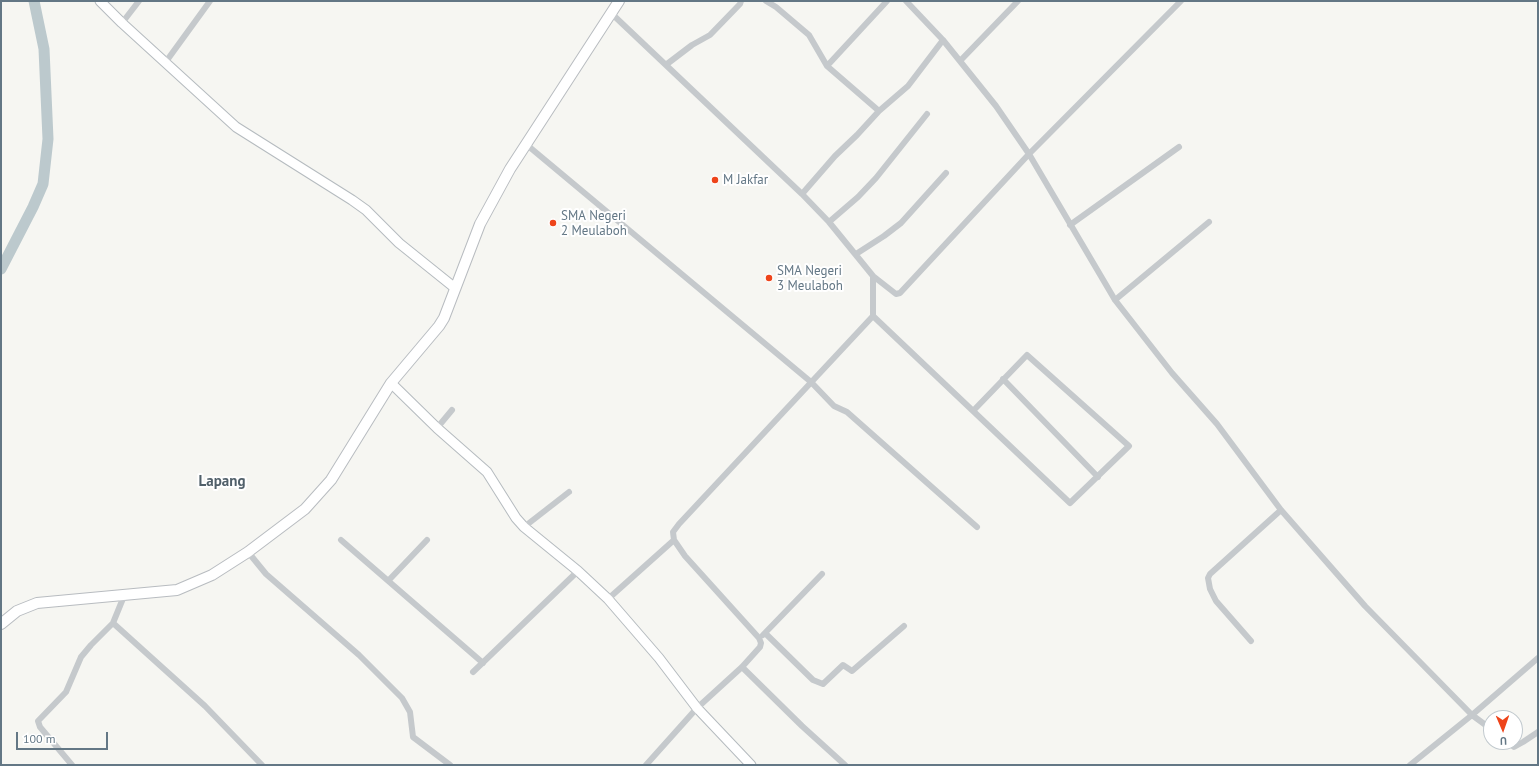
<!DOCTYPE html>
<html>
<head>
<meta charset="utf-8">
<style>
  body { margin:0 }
  #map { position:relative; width:1539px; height:766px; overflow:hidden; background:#f6f6f2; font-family:"PT Sans",sans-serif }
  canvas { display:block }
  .frame { position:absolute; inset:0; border:2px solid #637785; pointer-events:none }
  .north { position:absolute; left:1483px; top:710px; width:40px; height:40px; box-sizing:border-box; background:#fff; border:1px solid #c1c9ce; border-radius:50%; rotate:178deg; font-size:11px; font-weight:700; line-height:16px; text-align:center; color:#637785 }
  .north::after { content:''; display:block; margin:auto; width:14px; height:18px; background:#ee441a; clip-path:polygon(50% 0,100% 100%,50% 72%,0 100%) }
  .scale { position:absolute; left:16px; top:732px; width:92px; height:18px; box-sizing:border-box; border:2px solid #637785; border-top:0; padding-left:5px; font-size:12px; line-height:14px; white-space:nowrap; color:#637785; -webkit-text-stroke:3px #fff; paint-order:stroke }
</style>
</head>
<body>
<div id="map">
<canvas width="1539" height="766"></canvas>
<div class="frame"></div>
<div class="north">U</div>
<div class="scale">100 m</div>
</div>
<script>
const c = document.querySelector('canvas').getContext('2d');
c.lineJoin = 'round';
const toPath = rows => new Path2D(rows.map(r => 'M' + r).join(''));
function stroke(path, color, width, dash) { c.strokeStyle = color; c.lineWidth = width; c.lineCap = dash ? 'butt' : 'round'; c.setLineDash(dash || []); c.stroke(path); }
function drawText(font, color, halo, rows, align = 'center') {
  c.font = font + ' "PT Sans",sans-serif'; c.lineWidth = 4; c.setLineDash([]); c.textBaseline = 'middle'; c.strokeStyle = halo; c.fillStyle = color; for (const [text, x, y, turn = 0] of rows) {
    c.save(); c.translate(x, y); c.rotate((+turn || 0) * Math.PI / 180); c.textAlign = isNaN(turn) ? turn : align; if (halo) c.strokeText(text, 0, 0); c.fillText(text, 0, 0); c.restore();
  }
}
stroke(toPath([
  [1,269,33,207,43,184,48,139,44,49,34,1]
]), '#bcc9cd', 11);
const secondary = toPath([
  [100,1,122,23,236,127,352,200,366,210,399,243,455,288],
  [391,383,437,428,487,472,516,518,524,527,578,571,608,599,659,658,697,708,751,765]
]);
const primary = toPath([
  [1,624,17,611,37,603,177,590,212,575,248,552,305,509,331,480,391,383,439,326,444,318,480,224,510,169,619,1]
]);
stroke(secondary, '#b5bbbf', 11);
stroke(primary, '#b8bcc0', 12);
stroke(toPath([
  [766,1,776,7,809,35,827,66,879,111],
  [906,1,943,40,996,106,1029,154,1115,300,1172,373,1217,424,1281,510,1365,606,1472,715,1491,729],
  [611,13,802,194,829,222,873,276,873,316,1070,503,1129,446,1027,355,973,411],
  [122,23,139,1],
  [960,61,1018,1],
  [165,63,210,1],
  [667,64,692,45,710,35,740,4,741,1],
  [827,66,887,1],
  [527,145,811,382,834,406,847,412,977,527],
  [802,194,835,156,857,135,879,111,908,86,943,40],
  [829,222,858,197,876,178,927,114],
  [1070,225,1179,147],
  [856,254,884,236,901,223,946,173],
  [873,276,896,294,900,293,1029,154,1181,1],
  [1115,300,1209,222],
  [1003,379,1098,477],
  [437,428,452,410],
  [524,527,569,492],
  [341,540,483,663],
  [248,552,266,574,359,655,402,698,410,712,413,737,450,765],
  [389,580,427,540],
  [124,596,113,623,205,706,262,765],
  [608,599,674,540,673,532,679,524,873,316],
  [765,633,813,680,823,684,843,665,852,671,904,626],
  [763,635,822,574],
  [1251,641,1216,601,1210,589,1208,578,1210,574,1281,510],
  [742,667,802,726,845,765],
  [473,672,578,571],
  [1508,742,1514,747,1523,742,1538,732],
  [72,765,40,727,38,721,66,692,81,657,91,645,113,623],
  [646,765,697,708,742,667,760,647,761,643,759,638,685,556,674,540],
  [1410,765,1472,715,1538,658]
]), '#c5c9cc', 6);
stroke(secondary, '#fff', 9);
stroke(primary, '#fff', 10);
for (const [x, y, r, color] of [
  [715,180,4,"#ee441a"],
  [553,223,4,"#ee441a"],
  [769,278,4,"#ee441a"]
]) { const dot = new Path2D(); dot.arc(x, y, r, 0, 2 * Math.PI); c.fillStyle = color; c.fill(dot); stroke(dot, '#fff', 1.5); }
drawText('13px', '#637785', '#fff', [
  ["M Jakfar",723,180],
  ["SMA Negeri",561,216],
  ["2 Meulaboh",561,231],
  ["SMA Negeri",777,271],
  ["3 Meulaboh",777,286]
], 'left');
drawText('bold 15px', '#51606a', '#fff', [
  ["Lapang",222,482]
]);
</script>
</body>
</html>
